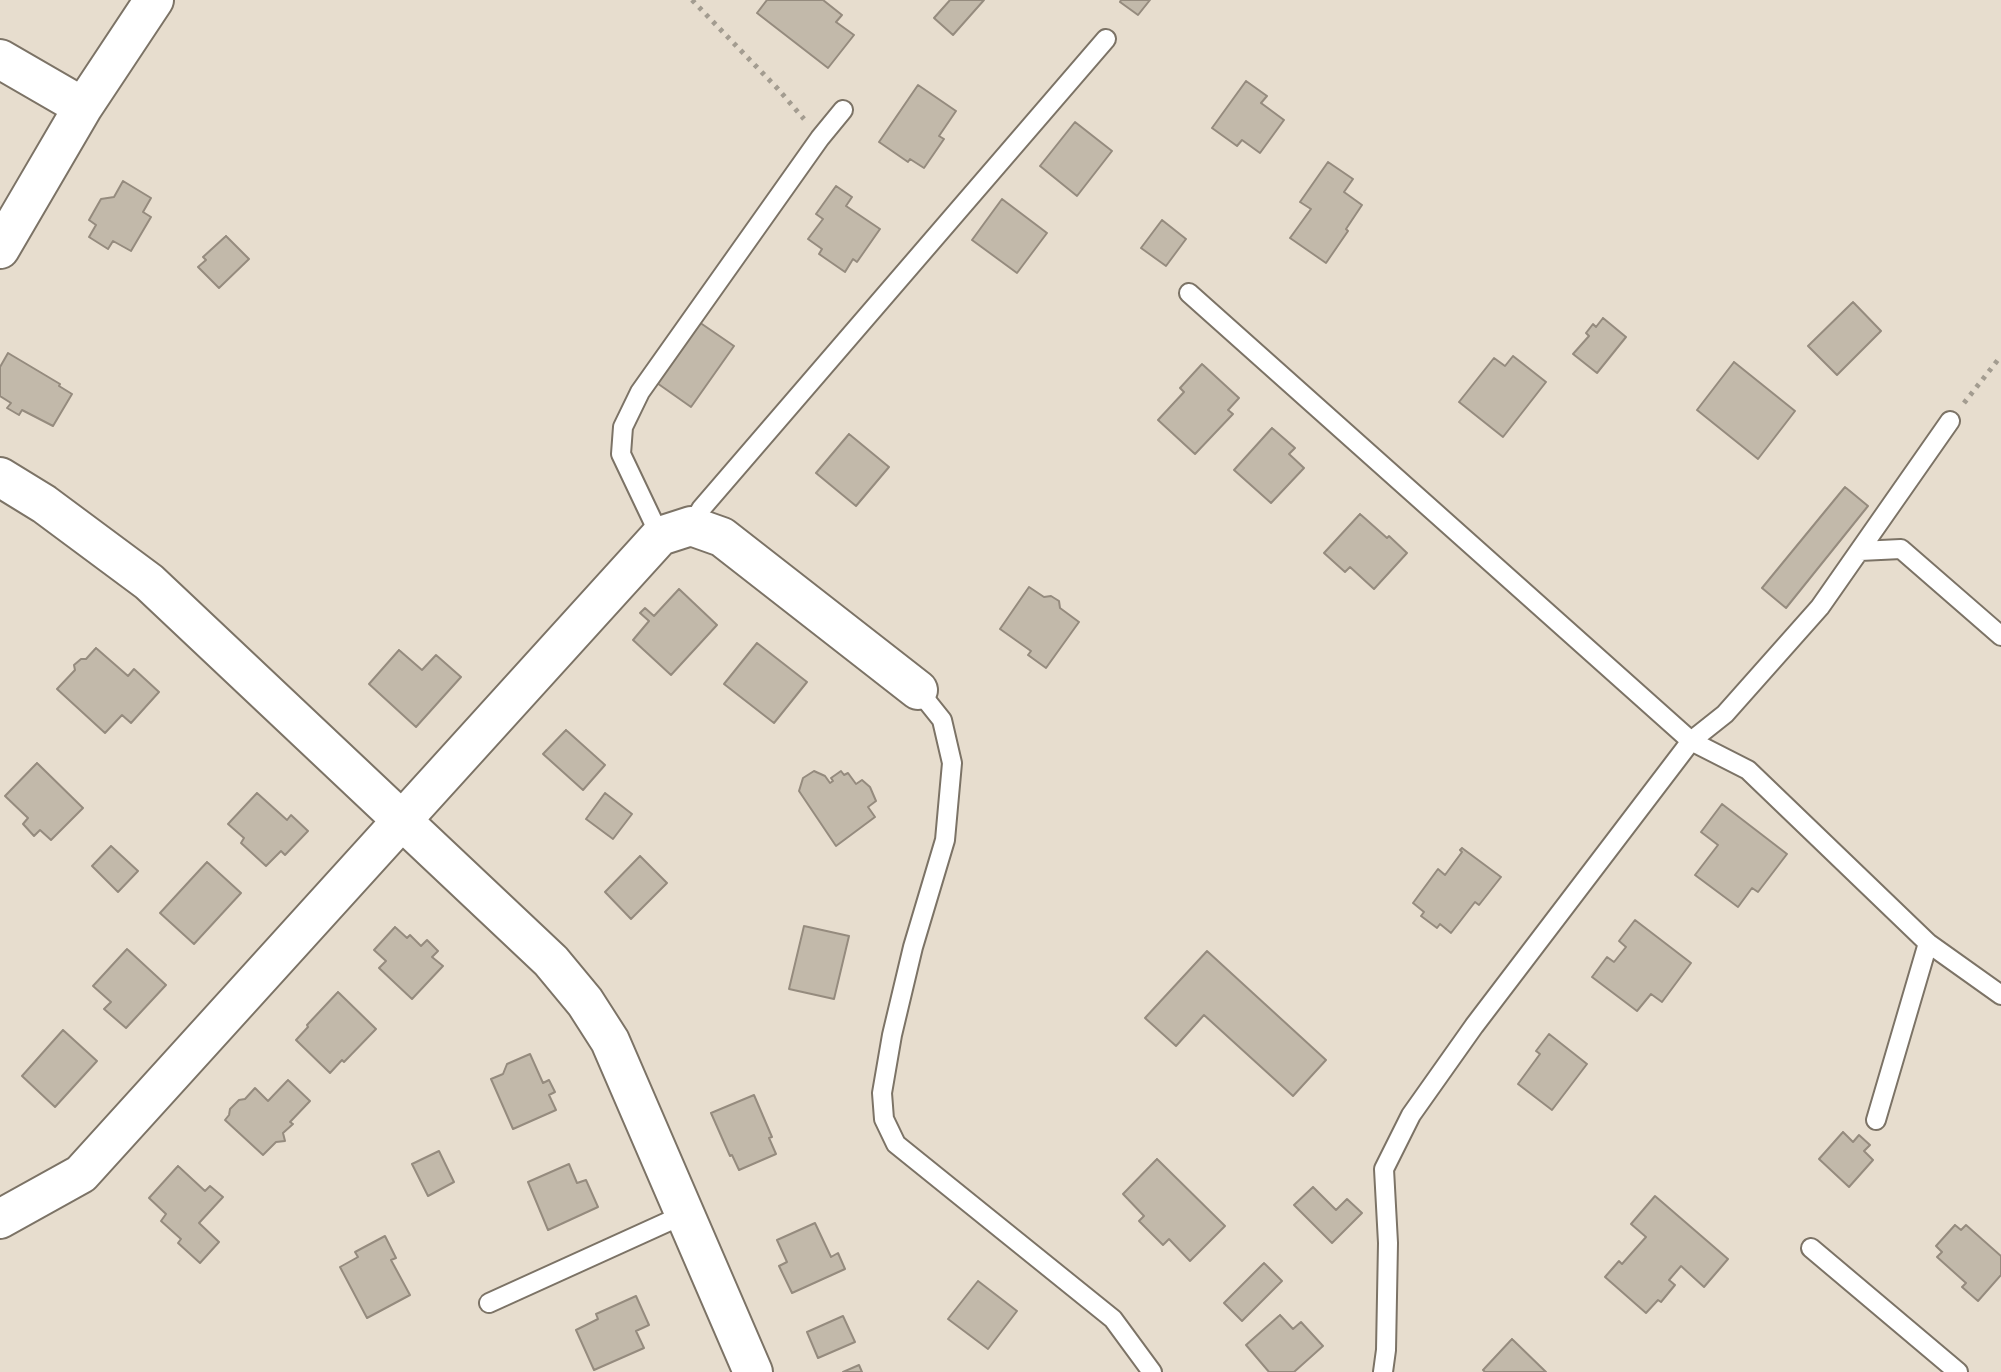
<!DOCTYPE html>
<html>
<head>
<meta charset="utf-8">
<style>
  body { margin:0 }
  canvas { display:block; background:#e7ddce }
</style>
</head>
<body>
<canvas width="2001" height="1372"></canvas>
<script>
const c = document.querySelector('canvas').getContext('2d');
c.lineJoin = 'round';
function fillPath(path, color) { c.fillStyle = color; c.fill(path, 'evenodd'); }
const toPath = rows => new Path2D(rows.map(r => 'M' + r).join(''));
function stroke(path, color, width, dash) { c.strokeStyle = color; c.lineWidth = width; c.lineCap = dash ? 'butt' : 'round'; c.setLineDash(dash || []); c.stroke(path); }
const building = toPath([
  [767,0,823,0,842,15,836,22,854,35,828,68,757,13,767,0],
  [950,0,984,0,953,35,934,18,950,0],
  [1121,0,1150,0,1138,15,1120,2,1121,0],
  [1246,81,1267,96,1261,103,1284,120,1260,153,1242,140,1237,146,1212,128,1246,81],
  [918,85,956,111,939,136,944,139,924,168,910,159,908,162,879,142,918,85],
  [1075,122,1112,151,1077,196,1040,166,1075,122],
  [1328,162,1353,179,1344,192,1362,205,1346,229,1348,231,1326,263,1290,238,1311,209,1300,202,1328,162],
  [123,181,151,198,143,212,151,217,131,251,113,241,108,249,89,237,96,225,89,220,101,199,114,197,123,181],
  [836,186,852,197,846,206,880,229,857,262,853,259,845,272,819,254,822,249,808,239,823,219,816,214,836,186],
  [1002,199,1047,233,1017,273,972,240,1002,199],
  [1162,220,1186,239,1166,266,1141,248,1162,220],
  [226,236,249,259,219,288,198,267,206,260,203,257,226,236],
  [1853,302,1881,331,1837,375,1808,346,1853,302],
  [1603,318,1626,337,1597,373,1573,354,1589,336,1586,333,1593,324,1596,327,1603,318],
  [699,322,734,346,691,407,657,383,699,322],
  [8,353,60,384,59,386,72,394,53,426,22,410,19,415,7,408,11,403,0,396,0,367,8,353],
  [1513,356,1546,382,1503,437,1459,402,1494,358,1505,366,1513,356],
  [1734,362,1795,411,1758,459,1697,410,1734,362],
  [1202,364,1239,398,1228,410,1233,414,1195,454,1158,420,1184,392,1180,388,1202,364],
  [1272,428,1295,448,1289,454,1304,468,1271,503,1234,470,1272,428],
  [849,434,889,467,856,506,816,473,849,434],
  [1845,487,1868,506,1786,608,1762,588,1845,487],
  [1360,514,1387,538,1389,536,1407,553,1374,589,1350,567,1345,572,1324,553,1360,514],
  [1029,587,1044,597,1051,596,1059,601,1060,608,1079,622,1046,668,1028,655,1031,651,1000,629,1029,587],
  [679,589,717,625,671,675,633,640,649,621,640,613,645,608,654,616,679,589],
  [757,643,807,682,774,723,724,684,757,643],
  [96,648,128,676,134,669,159,692,131,723,122,715,105,733,57,689,75,670,74,665,81,659,86,659,96,648],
  [399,650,422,670,436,655,461,677,416,727,369,684,399,650],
  [566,730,605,765,583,790,543,754,566,730],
  [37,763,83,808,51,840,40,830,34,836,23,824,28,818,5,796,37,763],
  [814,771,825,776,830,783,833,781,831,778,841,771,844,775,848,773,856,784,862,780,870,787,876,801,868,807,875,817,836,846,799,791,803,778,814,771],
  [257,793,287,820,291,815,308,831,285,855,281,851,266,866,241,843,244,838,228,824,257,793],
  [605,793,632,814,613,839,586,819,605,793],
  [1722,804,1787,854,1758,892,1752,888,1738,907,1695,875,1718,845,1701,832,1722,804],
  [111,846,138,871,118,892,92,866,111,846],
  [1462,848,1501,877,1479,905,1475,902,1451,933,1440,924,1437,928,1421,916,1424,912,1413,903,1438,869,1445,875,1462,852,1460,850,1462,848],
  [640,856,667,883,631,919,605,892,640,856],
  [207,862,241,893,194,944,160,913,207,862],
  [1635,920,1691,963,1662,1002,1651,994,1637,1011,1592,977,1607,957,1614,962,1626,947,1619,941,1635,920],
  [804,926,849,936,834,999,789,989,804,926],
  [395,927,407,938,410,935,421,946,427,940,438,951,432,957,443,966,412,999,379,968,386,961,374,950,395,927],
  [127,949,166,985,126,1028,104,1009,111,1002,93,986,127,949],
  [1207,951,1326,1060,1293,1096,1204,1015,1176,1046,1145,1018,1207,951],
  [338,992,376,1029,344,1062,342,1060,330,1073,296,1040,308,1027,307,1025,338,992],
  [63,1030,97,1061,55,1107,22,1076,63,1030],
  [1549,1034,1587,1064,1552,1110,1518,1084,1540,1054,1536,1051,1549,1034],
  [530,1054,543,1083,549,1080,555,1092,549,1095,556,1110,513,1129,491,1079,503,1074,507,1064,530,1054],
  [288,1080,310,1101,290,1122,293,1124,283,1133,285,1141,276,1142,263,1155,225,1120,229,1115,230,1109,239,1100,245,1099,255,1088,268,1101,288,1080],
  [754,1095,772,1137,769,1138,776,1154,739,1170,732,1155,730,1156,711,1113,754,1095],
  [1843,1132,1853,1142,1859,1135,1870,1145,1864,1151,1873,1160,1849,1187,1819,1159,1843,1132],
  [439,1151,454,1182,428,1196,412,1164,439,1151],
  [1157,1159,1225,1226,1190,1261,1169,1239,1163,1245,1139,1221,1144,1216,1123,1194,1157,1159],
  [569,1164,577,1183,586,1180,598,1207,548,1230,528,1182,569,1164],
  [178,1166,205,1191,210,1186,223,1197,199,1223,219,1242,200,1263,178,1243,181,1239,161,1221,166,1214,149,1198,178,1166],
  [1313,1187,1336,1210,1347,1199,1362,1213,1332,1243,1294,1205,1313,1187],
  [1655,1196,1728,1259,1704,1287,1681,1266,1669,1280,1675,1285,1661,1302,1658,1300,1646,1313,1605,1277,1619,1261,1622,1264,1646,1237,1631,1224,1655,1196],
  [815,1223,831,1257,838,1253,845,1269,792,1293,779,1266,787,1262,777,1240,815,1223],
  [1955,1225,1961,1230,1966,1225,2001,1256,2001,1275,1978,1301,1962,1287,1966,1283,1937,1257,1942,1252,1936,1246,1955,1225],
  [385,1236,396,1258,391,1260,410,1295,367,1318,340,1267,358,1257,355,1252,385,1236],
  [1264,1263,1282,1281,1242,1321,1224,1303,1264,1263],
  [978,1281,1017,1311,988,1349,948,1319,978,1281],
  [636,1296,649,1325,636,1331,644,1348,594,1370,576,1330,598,1319,596,1314,636,1296],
  [1280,1315,1293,1329,1301,1322,1323,1346,1294,1372,1269,1372,1246,1345,1280,1315],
  [843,1316,855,1342,818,1358,807,1332,843,1316],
  [1512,1339,1546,1372,1485,1372,1483,1370,1512,1339],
  [859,1365,862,1372,843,1372,859,1365]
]);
fillPath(building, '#c2b9aa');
stroke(building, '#958b7e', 2);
const lane = toPath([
  [1189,293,1691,741,1474,1026,1411,1115,1384,1169,1388,1243,1386,1350,1383,1372],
  [1950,421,1820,607,1725,714,1691,741,1748,770,1928,943,2001,995],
  [691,526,701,509,1106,39],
  [660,536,621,454,623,427,640,392,820,138,843,110],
  [1860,551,1901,549,2001,636],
  [918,690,942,720,952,763,945,840,913,947,892,1035,882,1093,884,1119,896,1144,1113,1319,1152,1372],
  [1876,1120,1928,943],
  [1811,1248,1958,1372],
  [489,1303,685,1214]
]);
const street = toPath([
  [0,59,83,107],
  [0,249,83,107,154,0],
  [0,477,44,504,149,582,551,961,585,1002,610,1041,753,1372],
  [0,1219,81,1174,660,536,691,526,722,537,918,690]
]);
stroke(lane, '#7c7366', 22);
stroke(street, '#7c7366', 42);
stroke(toPath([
  [692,0,778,89,804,119],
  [1964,403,2001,356]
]), '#a39c90', 5, [4, 6]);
stroke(lane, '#fff', 18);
stroke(street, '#fff', 38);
</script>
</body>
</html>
